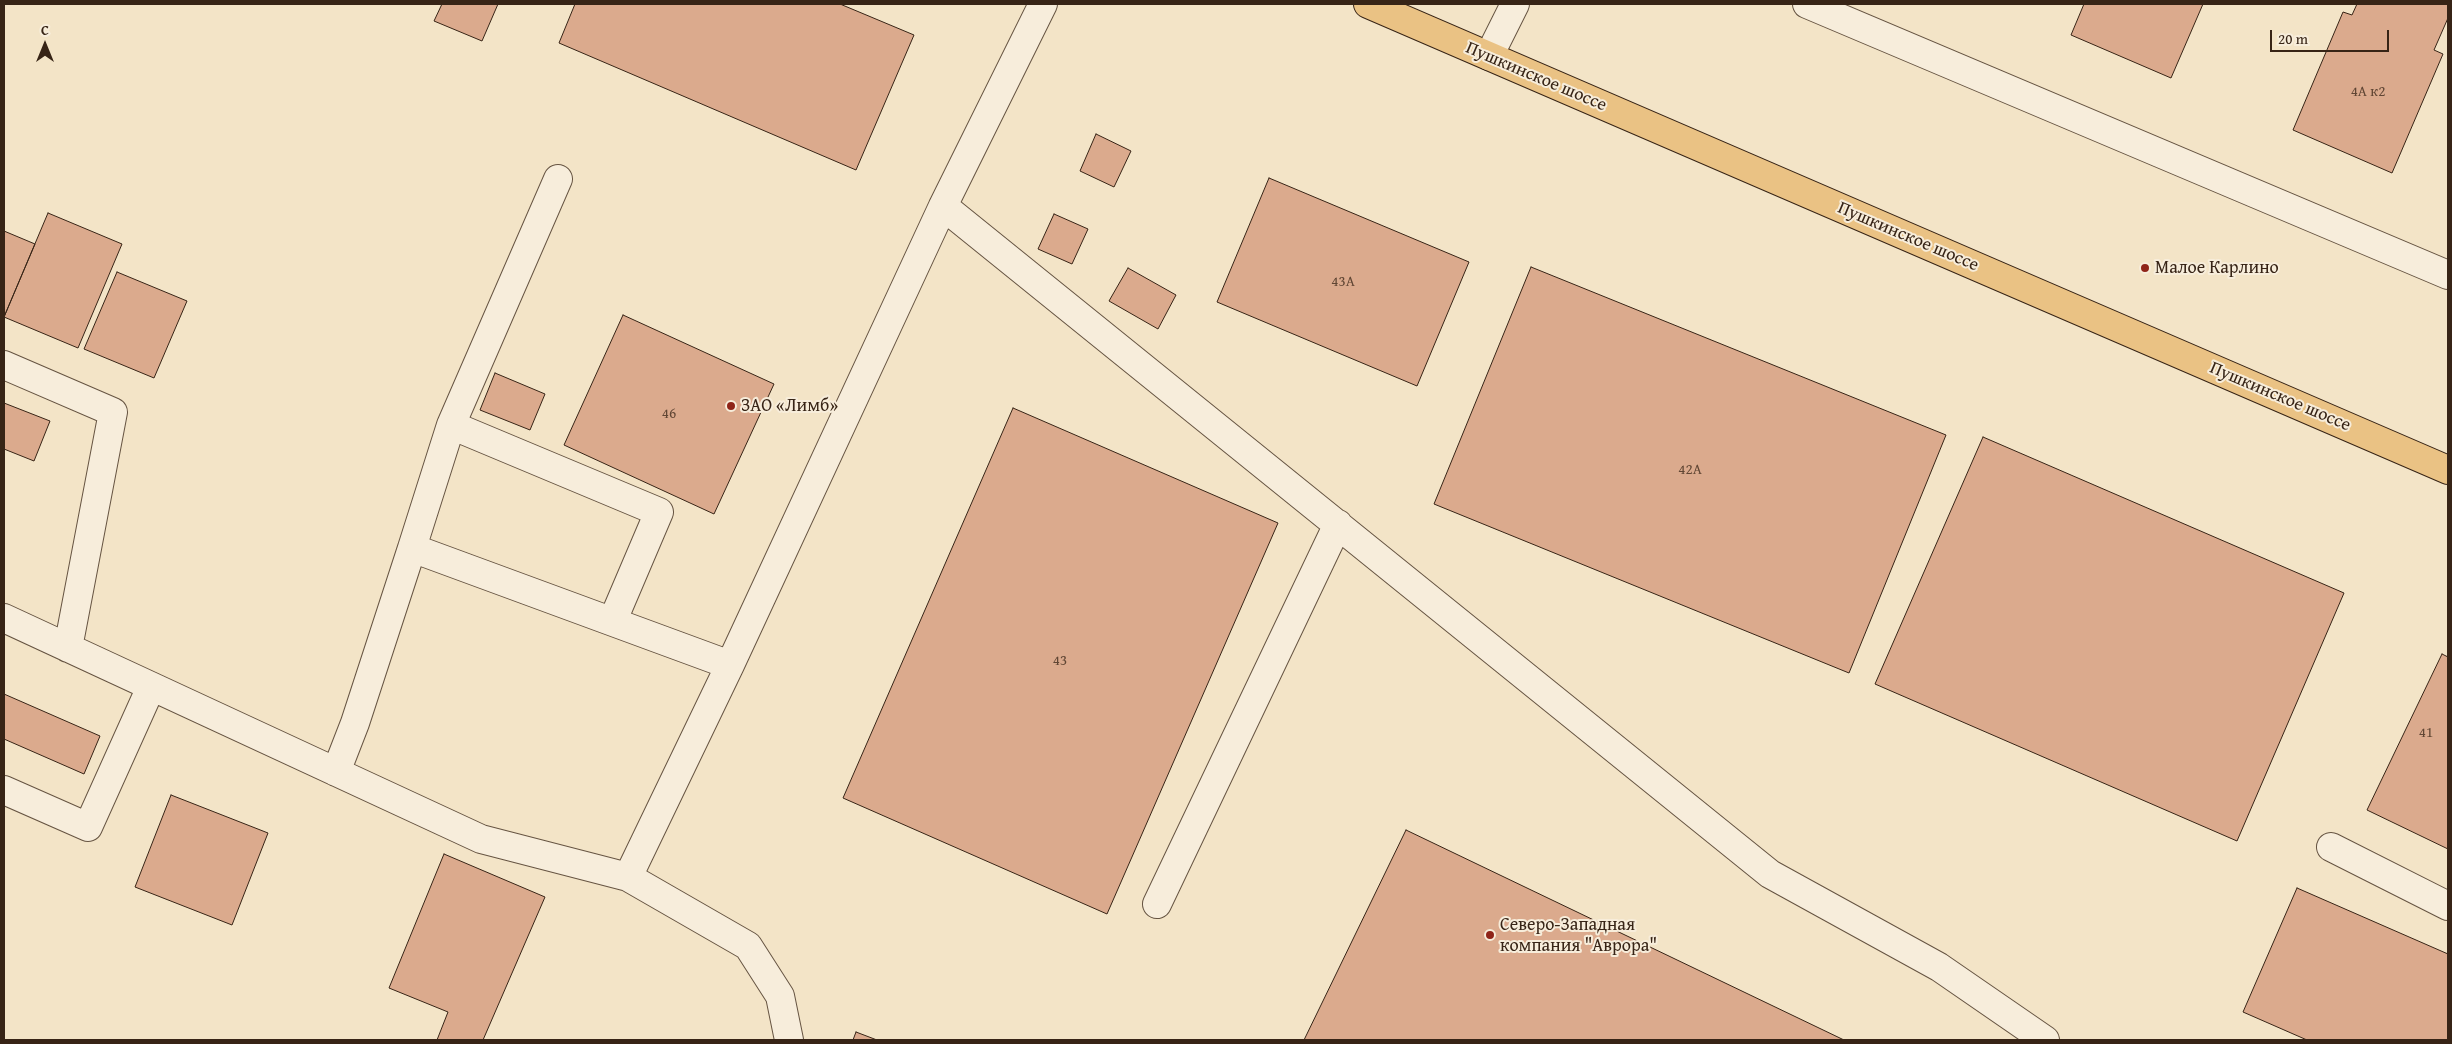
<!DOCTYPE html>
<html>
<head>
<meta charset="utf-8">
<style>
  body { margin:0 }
  #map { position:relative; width:2452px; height:1044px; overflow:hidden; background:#f3e4c7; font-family:"Gentium Book Plus",serif }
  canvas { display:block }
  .frame { position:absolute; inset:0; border:5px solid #372416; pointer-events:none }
  .north { position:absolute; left:20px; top:20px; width:50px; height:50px; -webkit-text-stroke:4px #f7eddb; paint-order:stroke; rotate:0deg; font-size:14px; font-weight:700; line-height:20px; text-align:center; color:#372416 }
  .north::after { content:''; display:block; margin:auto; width:18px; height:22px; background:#372416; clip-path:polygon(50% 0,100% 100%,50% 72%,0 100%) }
  .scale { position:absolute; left:2270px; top:30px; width:119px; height:22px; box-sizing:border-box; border:2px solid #372416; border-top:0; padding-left:6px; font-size:15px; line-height:18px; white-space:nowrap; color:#372416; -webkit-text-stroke:4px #f7eddb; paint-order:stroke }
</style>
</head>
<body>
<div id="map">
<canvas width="2452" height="1044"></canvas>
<div class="frame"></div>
<div class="north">С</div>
<div class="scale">20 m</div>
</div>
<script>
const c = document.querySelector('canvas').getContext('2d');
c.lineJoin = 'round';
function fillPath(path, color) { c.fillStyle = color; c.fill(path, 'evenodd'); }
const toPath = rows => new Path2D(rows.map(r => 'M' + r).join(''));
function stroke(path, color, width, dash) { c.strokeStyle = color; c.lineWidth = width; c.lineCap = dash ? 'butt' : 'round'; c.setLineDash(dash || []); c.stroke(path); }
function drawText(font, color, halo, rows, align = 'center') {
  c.font = font + ' "Gentium Book Plus",serif'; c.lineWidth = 4; c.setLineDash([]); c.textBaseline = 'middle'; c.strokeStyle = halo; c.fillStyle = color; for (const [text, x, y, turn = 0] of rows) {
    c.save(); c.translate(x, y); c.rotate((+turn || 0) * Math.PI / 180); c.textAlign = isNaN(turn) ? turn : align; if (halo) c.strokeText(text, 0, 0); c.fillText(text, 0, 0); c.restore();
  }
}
const building = toPath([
  [442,4,498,4,482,41,434,21,442,4],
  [575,4,840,4,914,35,856,170,559,43,575,4],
  [2084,4,2203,4,2171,78,2071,35,2084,4],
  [2357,4,2448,4,2448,18,2434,50,2443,54,2392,173,2293,130,2343,12,2352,15,2357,4],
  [1096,134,1131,151,1114,187,1080,171,1096,134],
  [1269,178,1469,262,1417,386,1217,302,1269,178],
  [48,213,122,244,78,348,4,317,48,213],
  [1054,214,1088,229,1072,264,1038,249,1054,214],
  [4,231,35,244,4,317,4,231],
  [1531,267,1946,435,1849,673,1434,504,1531,267],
  [1128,268,1176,295,1158,329,1109,301,1128,268],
  [117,272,187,301,154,378,84,349,117,272],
  [623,315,774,384,714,514,564,445,623,315],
  [495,373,545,394,530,430,480,410,495,373],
  [4,403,50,421,34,461,4,449,4,403],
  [1013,408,1278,523,1107,914,843,798,1013,408],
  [1983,437,2344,593,2237,841,1875,684,1983,437],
  [2442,654,2448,657,2448,849,2367,810,2442,654],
  [4,694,100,736,84,774,4,739,4,694],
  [171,795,268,833,232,925,135,887,171,795],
  [1406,830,1844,1040,1304,1040,1406,830],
  [444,854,545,897,483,1040,437,1040,448,1012,389,988,444,854],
  [2297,888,2448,954,2448,1040,2307,1040,2243,1012,2297,888],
  [856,1032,877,1040,853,1040,856,1032]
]);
fillPath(building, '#dbaa8d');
stroke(building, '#372416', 1);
const minor = toPath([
  [1807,4,2448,275],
  [1489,56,1515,4],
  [558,179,451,425,412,548,730,665],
  [943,206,1770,874,1939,967,2045,1040],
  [4,365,113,412,68,648],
  [451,425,659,512,613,620],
  [4,618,481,839,628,877,730,665,943,206,1043,4],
  [336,772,355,723,412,548],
  [4,790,88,827,151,687],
  [2331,847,2448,906],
  [628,877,748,946,780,996,789,1040],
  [1157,904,1338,524]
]);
const major = toPath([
  [1368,4,2448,470]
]);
stroke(minor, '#665442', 30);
stroke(major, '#372416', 30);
stroke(minor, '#f7eddb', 28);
stroke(major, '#eac284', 28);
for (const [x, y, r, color] of [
  [2145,268,5,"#8f2418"],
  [731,406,5,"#8f2418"],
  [1490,935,5,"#8f2418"]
]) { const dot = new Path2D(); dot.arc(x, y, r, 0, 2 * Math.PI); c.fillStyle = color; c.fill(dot); stroke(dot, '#f7eddb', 2); }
drawText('15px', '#604634', null, [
  ["4А к2",2368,92],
  ["43А",1343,282],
  ["46",669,414],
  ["42А",1690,470],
  ["43",1060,661],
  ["41",2426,733]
]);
drawText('18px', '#372416', '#f7eddb', [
  ["Пушкинское шоссе",1536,77,23],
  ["Пушкинское шоссе",1908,237,23],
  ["Пушкинское шоссе",2280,397,23]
]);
drawText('18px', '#372416', '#f7eddb', [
  ["Малое Карлино",2155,268],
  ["ЗАО «Лимб»",741,406],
  ["Северо-Западная",1500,925],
  ["компания \"Аврора\"",1500,946]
], 'left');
</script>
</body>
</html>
